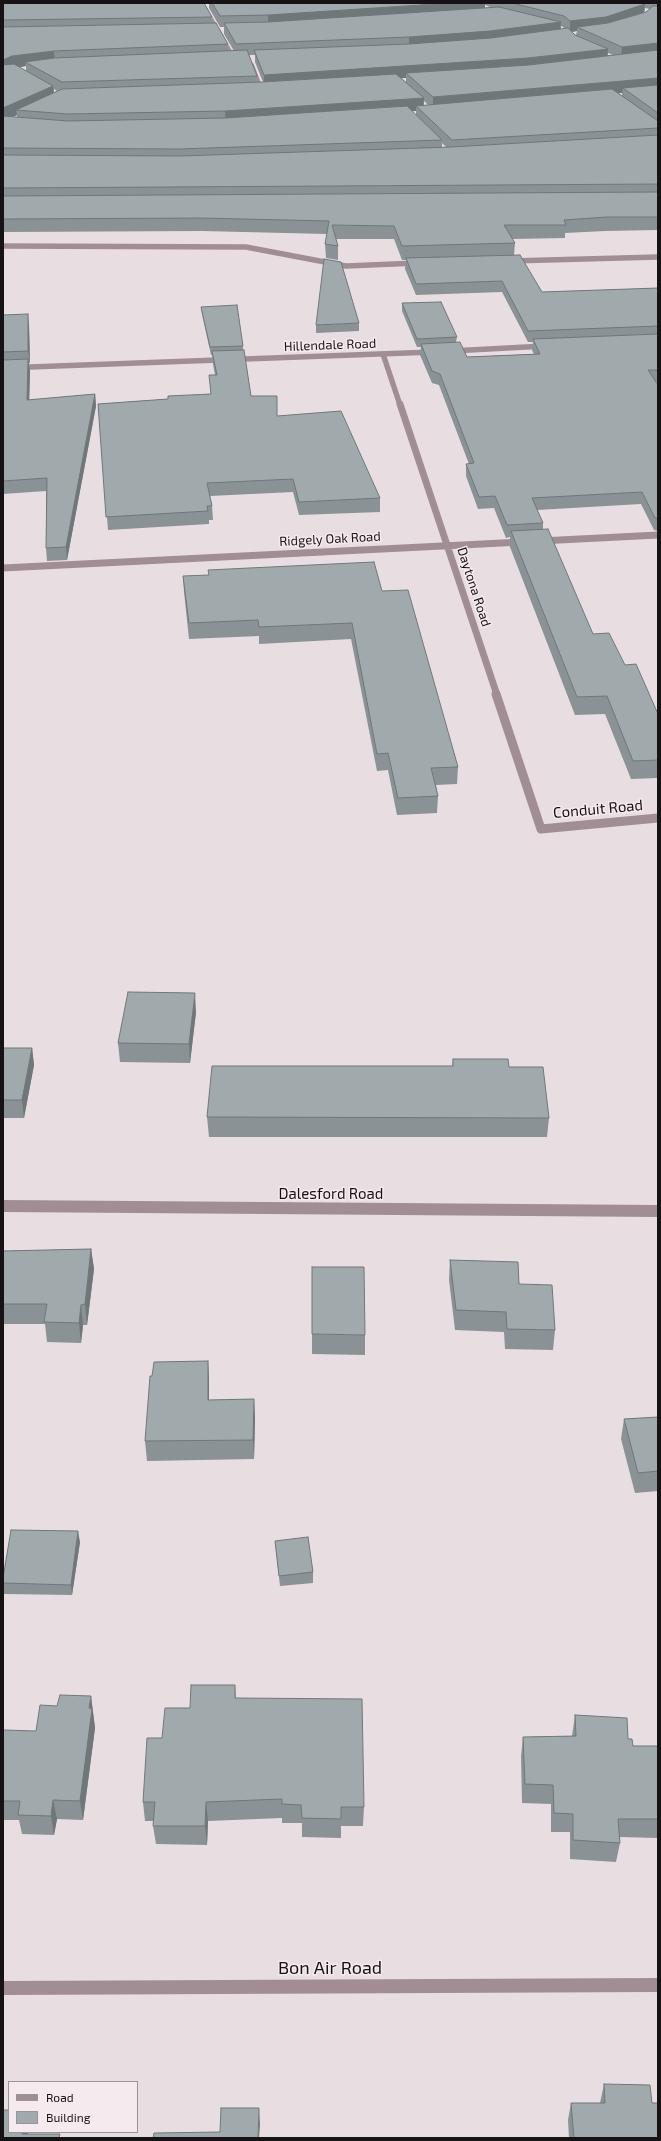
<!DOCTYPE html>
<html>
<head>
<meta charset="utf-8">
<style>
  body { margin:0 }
  #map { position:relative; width:661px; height:2141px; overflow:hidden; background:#e8dee1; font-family:"Exo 2",sans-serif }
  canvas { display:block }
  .frame { position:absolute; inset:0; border:4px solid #171314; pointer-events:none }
  .legend { position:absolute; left:8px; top:2081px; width:130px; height:52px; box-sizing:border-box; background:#f5ebee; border:1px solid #9c9597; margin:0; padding:5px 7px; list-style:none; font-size:12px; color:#171314 }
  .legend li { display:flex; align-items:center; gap:8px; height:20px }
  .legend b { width:20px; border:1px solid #9c9597 }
</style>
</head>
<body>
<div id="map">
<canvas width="661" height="2141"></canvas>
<div class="frame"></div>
<ul class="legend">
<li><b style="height:5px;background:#a18e94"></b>Road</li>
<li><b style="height:11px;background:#a0aaad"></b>Building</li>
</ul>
</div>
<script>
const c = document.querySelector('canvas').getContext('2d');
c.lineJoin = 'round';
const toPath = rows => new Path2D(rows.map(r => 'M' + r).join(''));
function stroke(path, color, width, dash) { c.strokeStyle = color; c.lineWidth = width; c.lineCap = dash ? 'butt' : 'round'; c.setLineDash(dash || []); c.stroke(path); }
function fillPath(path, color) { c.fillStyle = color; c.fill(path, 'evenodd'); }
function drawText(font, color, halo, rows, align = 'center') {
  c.font = font + ' "Exo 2",sans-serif'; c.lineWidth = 3; c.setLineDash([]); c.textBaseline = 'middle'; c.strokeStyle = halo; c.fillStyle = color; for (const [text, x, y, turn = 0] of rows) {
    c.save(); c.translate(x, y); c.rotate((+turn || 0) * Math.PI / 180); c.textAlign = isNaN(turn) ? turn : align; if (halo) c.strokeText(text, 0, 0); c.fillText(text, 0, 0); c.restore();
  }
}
stroke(toPath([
  [205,8,235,60],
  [252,65,262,91]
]), '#a18e94', 4);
stroke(toPath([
  [3,246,246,247,346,266,418,263],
  [510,261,658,257]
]), '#a18e94', 5.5);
stroke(toPath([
  [451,351,545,346],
  [383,354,400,405],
  [3,368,433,352]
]), '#a18e94', 5.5);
stroke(toPath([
  [400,404,497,695],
  [540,541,658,535],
  [3,568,522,542]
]), '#a18e94', 7);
stroke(toPath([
  [496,694,541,829,658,818]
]), '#a18e94', 9);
stroke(toPath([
  [3,1206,658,1211]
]), '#a18e94', 12);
stroke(toPath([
  [3,1988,658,1985]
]), '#a18e94', 14);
fillPath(toPath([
  [3,3,212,17,212,23,228,44,228,51,234,51,224,34,224,27,220,27,209,8,209,3,658,3,658,230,605,231,565,233,565,238,512,239,515,243,514,255,542,292,658,288,658,381,656,382,658,385,658,531,654,530,641,504,537,510,543,523,543,529,593,634,625,665,658,714,658,778,631,779,605,714,575,715,510,547,510,537,506,538,494,508,478,509,466,476,466,464,469,464,439,385,432,383,420,355,421,347,417,347,402,311,402,303,457,337,456,342,467,357,534,354,532,350,533,342,528,342,502,292,416,295,405,269,406,260,402,260,394,239,336,239,338,246,338,260,326,258,325,244,327,234,202,231,3,232],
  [485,5,490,7,485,8],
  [645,8,650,9,646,12,644,13],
  [561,26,563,27,565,29,561,29],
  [577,31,576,35,572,32],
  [608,53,613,55,608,55],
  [249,55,255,55,255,62,263,82,257,83,257,76],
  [26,66,26,71,19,67],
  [401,78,406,78,406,82],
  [54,89,57,91,54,93],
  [618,93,622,93,622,96],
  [424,101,428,105,424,105],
  [412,111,416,111,416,115],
  [17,115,17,117,12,117],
  [442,143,446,147,442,147],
  [201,307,243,346,243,350,251,396,277,416,380,498,380,512,299,515,293,492,210,496,212,506,213,520,209,520,209,524,108,530,98,404,168,399,211,394,209,375,215,375,213,364,212,355,211,355,202,314],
  [3,315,29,325,30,363,29,363,30,371,29,400,95,394,96,406,67,560,47,561,46,548,46,491,3,494],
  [359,323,359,331,316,333,316,325],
  [183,576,382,591,458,767,457,784,436,785,438,796,437,813,397,815,388,770,377,771,351,639,259,644,259,636,189,639,184,592],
  [196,1012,190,1063,120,1062,118,1043],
  [3,1048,32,1048,34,1065,24,1118,3,1118],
  [453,1059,509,1067,549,1118,547,1137,209,1137,207,1117,452,1066],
  [91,1249,94,1269,87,1325,83,1325,81,1343,47,1342,45,1324,3,1324,3,1251],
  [450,1260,519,1284,555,1330,553,1350,505,1349,504,1332,455,1330,449,1280],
  [312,1334,365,1335,365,1355,312,1354],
  [208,1361,209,1381,209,1400,254,1399,255,1419,254,1459,147,1461,145,1441,152,1376],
  [658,1417,658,1491,635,1493,621,1439,624,1419],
  [275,1541,313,1572,313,1583,280,1586,276,1551],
  [80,1542,72,1595,4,1594,3,1588,3,1578],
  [235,1685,236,1698,364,1807,363,1826,341,1826,341,1838,302,1837,302,1823,282,1823,282,1818,208,1821,207,1845,156,1844,153,1826,154,1821,145,1821,143,1802,162,1738,190,1708],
  [91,1696,95,1728,83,1820,57,1819,54,1835,22,1834,19,1820,3,1820,3,1732,36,1731,57,1706],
  [575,1715,628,1739,633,1746,658,1746,658,1838,619,1837,620,1843,616,1862,570,1859,570,1832,551,1832,551,1804,522,1803,521,1756,523,1737,572,1736],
  [604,2084,652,2103,658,2138,569,2138,568,2120,571,2103,600,2103]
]), '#8a9295');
fillPath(toPath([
  [451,3,485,3,485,11,268,26,268,15],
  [645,4,644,15,605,28,577,27,577,31,570,32,570,21],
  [561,22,560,33,409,49,409,37],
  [658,43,658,55,621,59,622,47],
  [608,49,607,60,406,73,406,78,264,87,264,75],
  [54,51,55,62,25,62,26,66,14,68,3,72,3,60,12,56],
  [658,78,658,90,623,88,622,93,433,109,433,97],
  [53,86,54,98,16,110,17,115,3,121,3,108],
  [424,98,423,110,416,106,416,111,226,124,225,111],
  [28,314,29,325,30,363,28,351],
  [28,359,30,371,29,412,27,400],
  [95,394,96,406,67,560,66,547],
  [195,993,196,1012,190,1063,189,1044],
  [32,1048,34,1065,24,1118,22,1100],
  [91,1249,94,1269,87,1325,85,1304],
  [81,1305,83,1325,81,1343,79,1323],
  [208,1361,209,1381,209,1420,208,1400],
  [254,1399,255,1419,254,1459,253,1440],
  [78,1531,80,1542,72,1595,71,1585],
  [91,1696,95,1728,83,1820,80,1801],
  [53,1800,57,1819,54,1835,51,1816],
  [206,1802,208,1821,207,1845,205,1826],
  [259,2108,260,2125,259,2138,258,2138],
  [22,2132,28,2132,28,2138,22,2134]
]), '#707779');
const building = toPath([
  [3,3,204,3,212,17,3,20,3,3],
  [212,3,451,3,268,15,220,16,212,3],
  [512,3,638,3,645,4,606,17,570,21,564,16,512,3],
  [653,6,658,6,658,43,622,47,577,27,608,23,646,12,653,6],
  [499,7,561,22,490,31,409,37,236,44,224,23,268,22,499,7],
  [216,23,228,44,54,51,12,56,3,60,3,27,216,23],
  [568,28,575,35,608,49,528,58,264,75,254,50,409,44,491,38,568,28],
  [247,50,257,76,62,82,25,62,54,58,247,50],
  [658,50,658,78,433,97,406,73,529,65,658,50],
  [14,64,53,86,3,108,3,65,14,64],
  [396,74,424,98,225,111,68,114,16,110,62,89,262,82,396,74],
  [658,85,658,113,623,88,658,85],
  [612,89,658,121,658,128,452,140,416,106,612,89],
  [407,106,442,140,179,149,3,148,3,116,68,121,226,118,407,106],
  [658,135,658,184,3,188,3,155,180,156,451,147,658,135],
  [658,192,658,217,607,217,564,220,566,225,504,225,515,243,402,246,394,226,332,225,338,246,325,244,329,221,201,218,3,219,3,196,658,192],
  [520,255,542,292,658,288,658,326,528,331,502,281,416,284,406,258,520,255],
  [324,259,341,262,359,323,316,325,324,259],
  [441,302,457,337,417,339,402,303,441,302],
  [237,305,243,346,210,347,201,307,237,305],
  [28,314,28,351,3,352,3,315,28,314],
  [658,334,658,370,648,370,658,385,658,518,655,518,642,492,532,498,543,523,507,525,495,496,479,497,466,464,474,463,440,374,432,371,421,344,460,342,467,357,540,354,533,339,658,334],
  [244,350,251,396,277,396,277,416,341,411,380,498,299,502,293,479,207,483,212,506,207,506,208,511,106,517,98,404,168,399,168,396,211,394,209,375,217,375,212,351,244,350],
  [28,359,27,400,95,394,66,547,46,548,47,478,3,481,3,360,28,359],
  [548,529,593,634,609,633,625,665,636,664,658,714,658,760,633,761,607,696,577,697,511,531,548,529],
  [374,562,382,591,408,590,458,767,431,768,438,796,398,798,388,753,377,754,352,623,259,627,258,620,189,623,183,576,209,575,208,570,374,562],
  [128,992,195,993,189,1044,118,1043,128,992],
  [3,1048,32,1048,22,1100,3,1100,3,1048],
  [453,1059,508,1059,509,1067,543,1067,549,1118,207,1117,212,1066,453,1066,453,1059],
  [91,1249,85,1304,81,1305,79,1323,44,1322,47,1304,3,1304,3,1251,91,1249],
  [450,1260,518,1262,519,1284,552,1285,555,1330,507,1329,506,1312,456,1310,450,1260],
  [312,1267,364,1267,365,1335,312,1334,312,1267],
  [208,1361,208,1400,254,1399,253,1440,145,1441,150,1376,152,1376,154,1362,208,1361],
  [658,1417,658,1471,638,1473,624,1419,658,1417],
  [11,1530,78,1531,71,1585,3,1583,3,1578,11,1530],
  [308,1537,313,1572,279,1576,275,1541,308,1537],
  [191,1685,235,1685,235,1698,362,1699,364,1807,341,1807,341,1819,302,1818,301,1805,282,1804,282,1799,206,1802,205,1826,153,1826,155,1802,143,1802,147,1738,162,1738,165,1708,190,1708,191,1685],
  [60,1695,91,1696,89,1708,92,1709,80,1801,53,1800,51,1816,18,1815,20,1801,3,1801,3,1730,36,1731,40,1705,57,1706,60,1695],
  [575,1715,627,1718,628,1739,632,1739,633,1746,658,1746,658,1819,618,1819,620,1843,573,1840,573,1814,554,1813,553,1785,525,1784,523,1737,576,1736,575,1715],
  [604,2084,650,2085,652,2103,658,2103,658,2138,574,2138,571,2103,605,2103,604,2084],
  [221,2108,259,2108,258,2138,153,2138,154,2133,220,2132,221,2108],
  [3,2110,9,2110,9,2132,22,2132,22,2134,60,2134,59,2138,3,2138,3,2110]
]);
fillPath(building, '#a0aaad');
stroke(building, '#707779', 1);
drawText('13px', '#171314', '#f5ebee', [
  ["Hillendale Road",330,345,-2],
  ["Ridgely Oak Road",330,539,-3],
  ["Daytona Road",474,587,72]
]);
drawText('15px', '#171314', '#f5ebee', [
  ["Conduit Road",598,809,-5],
  ["Dalesford Road",331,1194]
]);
drawText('18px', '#171314', '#f5ebee', [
  ["Bon Air Road",330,1968]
]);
</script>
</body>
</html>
